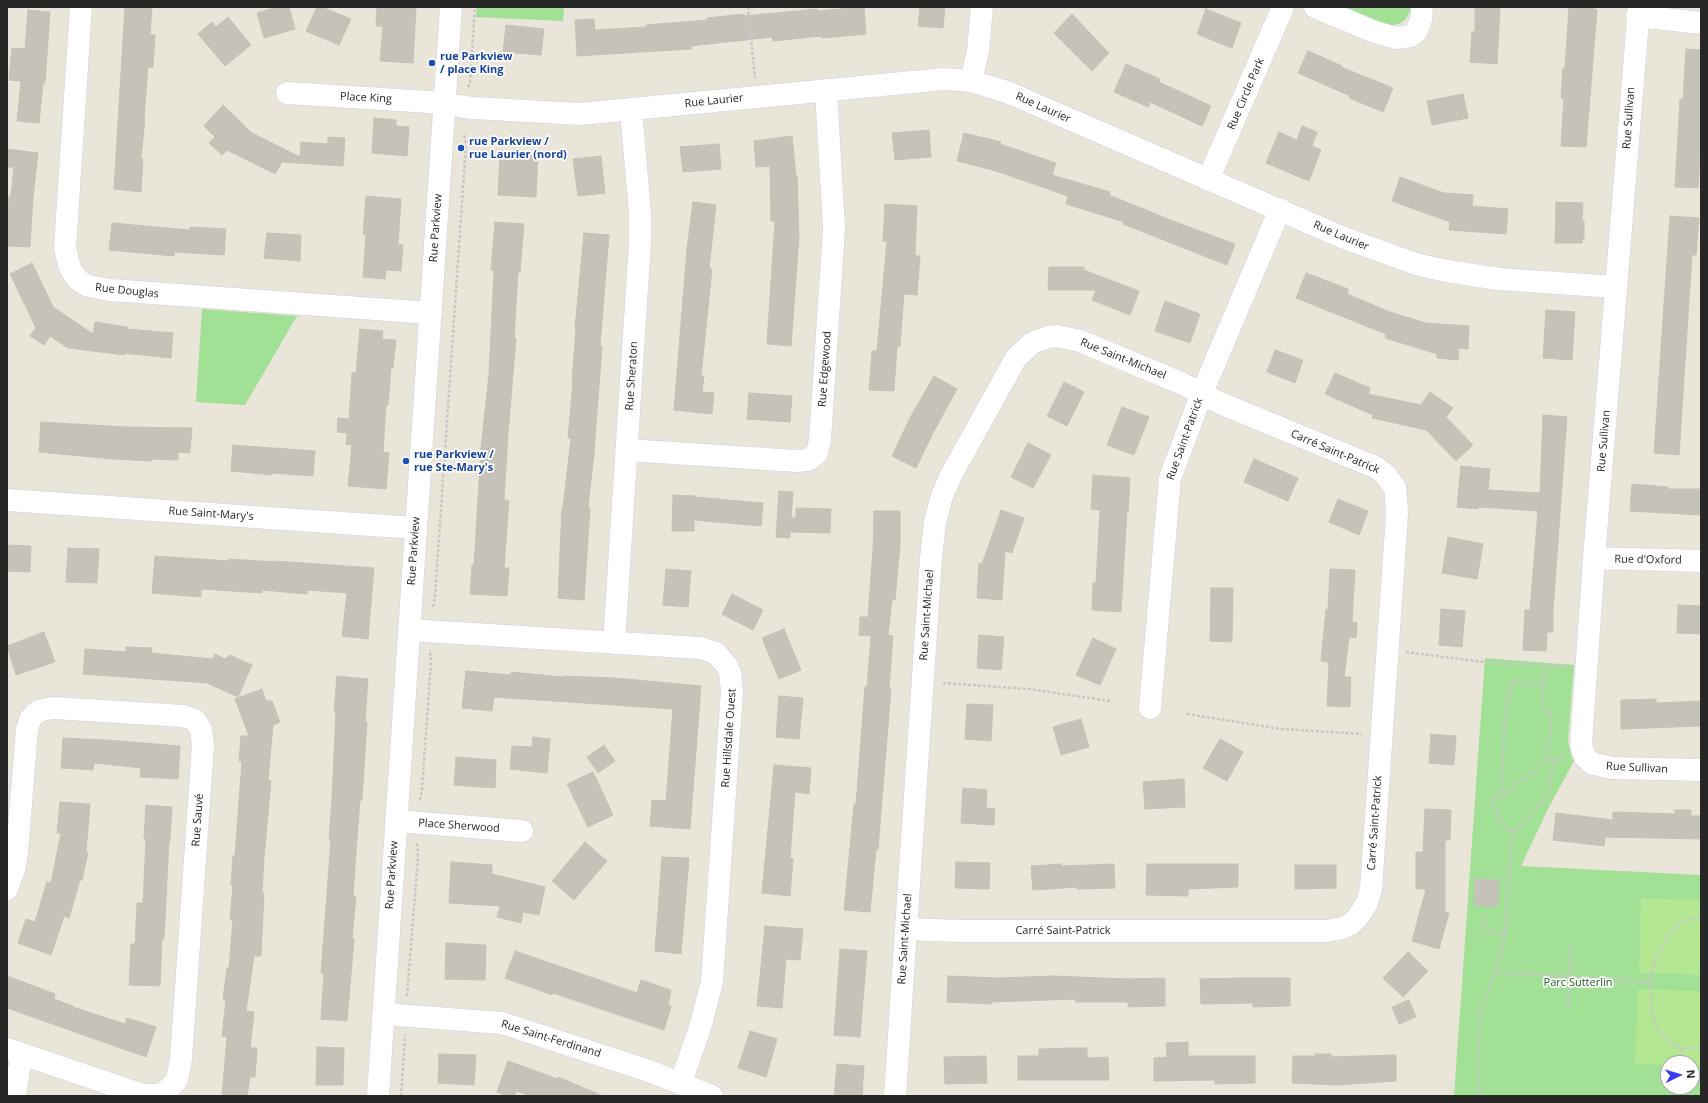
<!DOCTYPE html>
<html>
<head>
<meta charset="utf-8">
<style>
  body { margin:0 }
  #map { position:relative; width:1708px; height:1103px; overflow:hidden; background:#eae5d9; font-family:"Open Sans",sans-serif }
  canvas { display:block }
  .frame { position:absolute; inset:0; border:8px solid #272727; pointer-events:none }
  .north { position:absolute; left:1660px; top:1055px; width:40px; height:40px; box-sizing:border-box; background:#fff; border:1px solid #a9a9a9; border-radius:50%; rotate:85deg; font-size:11px; font-weight:700; line-height:16px; text-align:center; color:#272727 }
  .north::after { content:''; display:block; margin:auto; width:14px; height:18px; background:#3a3cf5; clip-path:polygon(50% 0,100% 100%,50% 72%,0 100%) }
</style>
</head>
<body>
<div id="map">
<canvas width="1708" height="1103"></canvas>
<div class="frame"></div>
<div class="north">N</div>
</div>
<script>
const c = document.querySelector('canvas').getContext('2d');
c.lineJoin = 'round';
function fillPath(path, color) { c.fillStyle = color; c.fill(path, 'evenodd'); }
const toPath = rows => new Path2D(rows.map(r => 'M' + r).join(''));
function stroke(path, color, width, dash) { c.strokeStyle = color; c.lineWidth = width; c.lineCap = dash ? 'butt' : 'round'; c.setLineDash(dash || []); c.stroke(path); }
function drawText(font, color, halo, rows, align = 'center') {
  c.font = font + ' "Open Sans",sans-serif'; c.lineWidth = 3.5; c.setLineDash([]); c.textBaseline = 'middle'; c.strokeStyle = halo; c.fillStyle = color; for (const [text, x, y, turn = 0] of rows) {
    c.save(); c.translate(x, y); c.rotate((+turn || 0) * Math.PI / 180); c.textAlign = isNaN(turn) ? turn : align; if (halo) c.strokeText(text, 0, 0); c.fillText(text, 0, 0); c.restore();
  }
}
fillPath(toPath([
  [477,7,564,7,563,21,476,17],
  [1341,7,1412,7,1406,19,1401,23,1389,26],
  [202,309,297,316,245,405,196,402],
  [1485,658,1574,665,1568,741,1571,755,1574,761,1548,809,1521,866,1701,875,1701,1096,1454,1096],
  [1668,1063,1692,1063,1692,1087,1668,1087]
]), '#a2e096');
fillPath(toPath([
  [1641,898,1701,900,1701,975,1639,973],
  [1638,989,1701,991,1701,1066,1692,1066,1692,1063,1668,1063,1668,1065,1635,1064]
]), '#b4e791');
const building = toPath([
  [125,7,152,7,150,35,155,35,153,67,148,67,144,118,145,118,141,159,143,159,141,192,114,189,125,7],
  [277,7,289,7,295,29,264,38,257,13,277,7],
  [317,7,322,7,351,19,339,45,306,31,317,7],
  [377,7,416,7,413,63,380,61,383,26,376,26,377,7],
  [864,7,866,34,822,38,822,36,773,41,772,37,691,46,691,49,577,56,575,20,594,19,595,30,646,27,646,25,707,20,707,18,744,14,744,16,817,9,817,11,864,7],
  [920,7,945,7,943,28,918,26,920,7],
  [1475,7,1500,7,1497,64,1470,62,1472,32,1475,32,1475,7],
  [1569,7,1594,7,1594,9,1597,10,1586,147,1561,146,1564,98,1561,98,1563,68,1565,69,1569,7],
  [1206,9,1241,23,1232,48,1197,34,1206,9],
  [28,10,50,12,45,83,43,83,39,123,17,121,21,81,9,80,12,48,25,49,28,10],
  [1072,14,1109,53,1092,71,1054,33,1072,14],
  [228,17,251,45,225,66,198,34,212,22,216,27,228,17],
  [506,25,544,29,541,55,503,52,506,25],
  [1686,49,1701,50,1701,142,1698,188,1675,187,1680,99,1683,100,1686,49],
  [1308,51,1342,66,1341,67,1393,88,1383,112,1349,98,1350,96,1298,73,1308,51],
  [1126,64,1160,79,1159,82,1211,106,1202,126,1150,102,1148,107,1114,92,1126,64],
  [1463,94,1468,118,1432,125,1427,101,1463,94],
  [223,105,252,133,300,157,301,142,328,144,328,137,345,138,343,166,282,162,275,174,227,150,222,155,209,143,215,137,204,126,223,105],
  [374,118,396,120,396,126,409,127,407,156,372,153,374,118],
  [1302,126,1317,132,1312,146,1321,150,1309,181,1266,163,1279,132,1297,140,1302,126],
  [929,130,931,157,895,160,892,133,929,130],
  [964,133,1001,142,1000,144,1056,163,1052,175,1110,192,1109,195,1178,223,1235,244,1227,265,1123,224,1124,222,1066,204,1068,196,996,171,957,161,964,133],
  [792,136,796,176,797,176,799,236,791,346,767,344,775,221,771,221,770,166,756,167,754,141,792,136],
  [719,144,721,169,683,172,680,147,719,144],
  [7,149,38,153,33,197,30,247,7,246,9,196,11,196,14,167,7,167,7,149],
  [500,151,538,153,536,197,498,195,500,151],
  [601,156,605,193,578,196,573,159,601,156],
  [1400,177,1444,193,1473,195,1472,206,1508,209,1506,234,1449,230,1450,222,1392,201,1400,177],
  [366,196,401,199,398,245,403,245,401,271,386,270,385,279,363,277,366,235,363,234,366,196],
  [693,202,716,205,709,269,712,269,701,376,704,376,702,392,714,393,712,414,674,410,687,249,693,202],
  [1556,202,1583,203,1582,221,1584,221,1584,239,1582,239,1582,243,1555,243,1556,202],
  [885,204,917,206,915,256,920,256,917,295,904,294,900,346,897,346,894,391,869,390,872,351,877,351,887,241,883,241,885,204],
  [1670,216,1699,218,1696,255,1692,255,1679,455,1654,453,1670,216],
  [495,222,524,224,520,272,518,272,514,338,516,338,508,434,504,500,509,501,504,568,509,568,507,596,470,594,472,565,474,566,481,448,489,374,494,270,491,270,495,222],
  [112,223,190,230,190,227,226,229,224,255,175,252,174,256,109,250,112,223],
  [267,233,301,235,300,261,264,258,267,233],
  [584,233,609,235,600,346,602,346,594,453,588,508,590,508,584,600,558,598,562,507,563,507,571,438,568,438,573,382,572,381,576,328,575,328,584,233],
  [32,263,53,307,93,334,95,322,127,327,127,329,173,333,171,358,123,353,125,355,68,348,50,336,44,345,30,336,36,328,10,274,32,263],
  [1049,267,1084,267,1084,270,1139,291,1130,315,1092,300,1096,290,1048,290,1049,267],
  [1306,273,1348,289,1347,294,1390,312,1426,323,1469,326,1468,349,1459,348,1458,360,1437,358,1437,354,1385,338,1386,334,1296,298,1306,273],
  [1165,301,1200,314,1190,343,1155,331,1165,301],
  [1546,310,1575,312,1572,360,1543,358,1546,310],
  [360,329,383,331,382,339,396,340,393,368,391,368,388,405,386,405,383,452,389,453,386,489,348,486,352,445,346,444,347,433,337,432,338,418,349,419,352,373,356,373,360,329],
  [1275,350,1303,360,1295,383,1267,372,1275,350],
  [1335,373,1370,388,1368,394,1421,405,1430,392,1453,408,1446,417,1473,445,1456,461,1426,430,1372,418,1373,415,1325,394,1335,373],
  [934,376,957,389,933,433,916,468,892,456,910,418,934,376],
  [1064,382,1084,392,1067,426,1047,416,1064,382],
  [749,393,792,396,790,422,747,419,749,393],
  [1122,407,1149,417,1134,455,1107,445,1122,407],
  [1543,415,1567,417,1553,611,1553,632,1547,632,1546,651,1523,650,1525,610,1530,610,1538,511,1479,507,1478,509,1457,507,1461,466,1490,469,1488,490,1540,493,1543,415],
  [41,422,125,427,192,428,190,453,178,452,178,460,151,459,151,461,113,459,39,452,41,422],
  [1028,443,1051,455,1033,488,1011,477,1028,443],
  [233,445,315,451,313,476,272,473,272,475,231,471,233,445],
  [1254,459,1298,478,1288,501,1244,482,1254,459],
  [1093,475,1130,478,1128,512,1127,512,1121,612,1092,610,1093,583,1096,583,1100,510,1091,509,1093,475],
  [1632,484,1668,487,1668,489,1701,489,1701,515,1630,511,1632,484],
  [779,491,793,492,791,518,796,518,796,508,831,509,830,533,790,532,790,538,776,537,779,491],
  [673,495,695,496,695,497,763,503,761,526,694,520,694,531,672,531,673,495],
  [1338,499,1368,511,1359,535,1329,522,1338,499],
  [1001,510,1024,518,1012,553,1005,551,1002,600,977,598,979,563,982,564,1001,510],
  [874,511,900,511,900,545,895,600,892,600,888,635,893,636,889,689,891,689,878,849,876,849,870,912,844,910,854,804,856,804,865,687,867,687,871,636,859,635,860,617,868,617,873,549,874,511],
  [1448,537,1483,544,1477,579,1442,573,1448,537],
  [7,545,31,546,30,572,7,571,7,545],
  [68,548,99,549,97,583,66,582,68,548],
  [155,556,229,561,229,559,275,562,275,561,374,568,368,639,342,636,347,593,307,590,307,594,262,590,262,593,201,589,201,597,152,593,155,556],
  [666,569,691,571,688,607,663,605,666,569],
  [1330,569,1355,570,1352,622,1357,623,1356,638,1349,637,1344,677,1351,677,1350,707,1327,706,1329,662,1321,661,1326,609,1328,610,1330,569],
  [1211,588,1233,588,1232,642,1210,641,1211,588],
  [732,594,763,610,753,630,722,614,732,594],
  [1678,605,1701,606,1701,634,1677,633,1678,605],
  [1441,609,1465,611,1462,647,1439,645,1441,609],
  [784,629,801,670,779,679,762,638,784,629],
  [44,632,55,662,16,675,7,646,44,632],
  [979,635,1004,637,1001,670,977,668,979,635],
  [1093,638,1116,649,1100,685,1076,675,1093,638],
  [126,647,152,648,151,653,213,659,215,654,225,659,230,655,252,665,238,697,207,683,83,674,85,649,126,652,126,647],
  [466,671,511,675,511,672,563,677,563,676,615,678,701,686,690,829,650,826,652,800,666,801,673,709,494,697,492,711,462,708,466,671],
  [337,676,368,679,365,721,367,722,362,800,360,800,356,852,353,896,356,896,352,939,354,939,347,1021,321,1019,324,973,321,973,331,840,329,840,332,798,336,712,334,711,337,676],
  [262,689,266,701,272,701,280,722,273,725,268,780,271,781,264,858,262,893,264,893,261,956,254,956,246,1011,254,1012,250,1048,257,1048,255,1077,250,1077,247,1096,222,1096,227,1037,222,1036,226,1000,223,999,227,968,229,968,233,920,230,920,233,885,231,885,233,856,235,856,242,761,239,761,241,736,249,736,235,699,262,689],
  [779,696,803,698,799,739,776,737,779,696],
  [1656,699,1656,703,1701,701,1701,726,1621,729,1621,700,1656,699],
  [967,704,993,705,991,741,965,739,967,704],
  [1081,719,1089,747,1061,755,1053,727,1081,719],
  [1431,734,1456,736,1454,765,1429,763,1431,734],
  [533,737,550,739,547,773,510,769,512,746,532,747,533,737],
  [63,738,106,740,180,746,178,779,140,777,141,768,94,763,93,770,61,768,63,738],
  [1220,739,1243,752,1227,781,1203,768,1220,739],
  [604,745,615,761,598,773,587,757,604,745],
  [456,757,496,760,495,788,454,785,456,757],
  [774,765,811,768,809,794,795,792,790,858,793,859,790,896,762,893,774,765],
  [593,772,613,815,588,827,567,784,593,772],
  [1184,779,1185,807,1145,809,1143,782,1184,779],
  [963,788,987,790,986,808,995,809,994,825,961,823,963,788],
  [60,802,90,804,86,852,88,852,82,880,80,880,69,918,64,916,51,955,18,943,26,919,35,922,47,882,51,883,61,833,57,833,60,802],
  [146,805,172,807,170,841,169,841,164,939,162,939,160,986,129,985,131,944,135,944,137,903,143,903,146,839,144,839,146,805],
  [1425,809,1451,810,1450,840,1445,840,1445,912,1449,913,1439,949,1412,941,1426,889,1416,889,1416,852,1423,852,1425,809],
  [1675,810,1691,810,1691,816,1701,816,1701,839,1605,837,1604,846,1553,840,1556,813,1613,820,1613,812,1675,814,1675,810],
  [585,842,607,861,574,900,552,881,585,842],
  [662,857,689,858,681,954,655,951,662,857],
  [451,862,492,865,492,874,545,887,539,915,523,912,521,923,497,917,500,906,449,903,451,862],
  [956,862,990,863,989,889,955,888,956,862],
  [1061,864,1061,866,1114,864,1115,888,1077,889,1077,887,1033,890,1031,866,1061,864],
  [1147,864,1238,864,1238,887,1188,889,1188,896,1146,895,1147,864],
  [1295,865,1336,865,1336,888,1295,889,1295,865],
  [1475,879,1499,880,1497,907,1474,905,1475,879],
  [765,926,803,929,800,960,786,959,782,1008,757,1006,765,926],
  [446,943,486,945,485,980,445,979,446,943],
  [840,949,867,951,860,1037,834,1035,840,949],
  [515,951,637,993,641,980,671,990,668,1006,671,1006,664,1030,553,993,552,995,505,978,515,951],
  [1408,952,1428,971,1403,997,1383,978,1408,952],
  [7,976,55,994,54,999,73,1006,73,1007,125,1024,127,1018,156,1027,146,1057,7,1008,7,976],
  [948,976,998,978,1053,976,1128,979,1165,978,1165,1006,1128,1007,1128,1002,1075,1002,1076,999,992,1002,992,1004,947,1002,948,976],
  [1240,978,1290,978,1290,1006,1253,1007,1253,1003,1201,1004,1200,979,1240,978],
  [1409,1000,1416,1017,1399,1024,1392,1007,1409,1000],
  [750,1031,777,1039,766,1077,738,1068,750,1031],
  [1188,1042,1188,1056,1255,1056,1255,1083,1215,1084,1215,1080,1154,1081,1154,1058,1167,1057,1166,1043,1188,1042],
  [317,1047,344,1048,343,1085,316,1085,317,1047],
  [1071,1048,1087,1048,1087,1058,1108,1057,1109,1080,1018,1080,1018,1056,1039,1056,1039,1049,1071,1048],
  [439,1054,476,1055,474,1085,438,1083,439,1054],
  [1315,1054,1331,1054,1331,1057,1396,1055,1396,1081,1337,1085,1292,1083,1293,1056,1315,1056,1315,1054],
  [986,1056,987,1083,945,1084,944,1057,986,1056],
  [508,1061,558,1079,558,1077,603,1096,530,1096,516,1091,514,1096,506,1096,497,1092,508,1061],
  [837,1064,864,1066,862,1096,834,1096,837,1064]
]);
fillPath(building, '#c5c2b9');
stroke(building, '#c5c2b3', 1);
const minor = toPath([
  [81,7,65,248,70,268,75,276,81,282,88,286,110,290,431,313],
  [1315,7,1375,32,1396,38,1411,36,1416,32,1421,20,1422,7],
  [1639,7,1594,558,1581,745,1585,757,1593,764,1599,765,1611,768,1701,770],
  [1637,16,1701,23],
  [971,81,978,51,982,7],
  [287,93,429,102,473,108,580,114,944,79,971,81,1007,92,1344,238,1416,264,1446,271,1499,279,1616,287],
  [1208,180,1283,7],
  [627,450,797,461,808,460,817,453,820,440,834,228,826,91],
  [7,500,415,528],
  [1594,558,1701,561],
  [409,630,700,648,716,653,727,666,730,673,732,691,712,982,700,1028,681,1082],
  [614,643,640,242,640,213,631,110],
  [1150,708,1170,478,1202,393,1280,209],
  [396,821,522,831],
  [7,889,14,870,17,853,27,729,31,718,35,714,41,710,54,708,183,716,195,720,201,730,203,745,181,1059,177,1080,165,1092,158,1095,143,1095,7,1049],
  [383,1014,502,1023,649,1071,712,1096],
  [15,1096,19,1069,23,1055],
  [378,1096,451,7],
  [895,1096,906,929,931,558,935,522,942,496,950,477,1016,358,1032,343,1048,337,1057,336,1080,341,1183,384,1220,403,1375,467,1385,474,1395,488,1396,496,1397,514,1371,889,1367,903,1358,917,1351,924,1343,928,1327,931,962,931,906,929]
]);
stroke(minor, '#cecfe0', 23);
stroke(toPath([
  [748,7,755,78],
  [468,87,470,83,475,7],
  [433,607,435,596,466,144,464,133],
  [1406,652,1483,662,1567,667],
  [1546,666,1542,707,1552,714,1547,757,1556,760],
  [943,683,1029,689,1110,701],
  [1187,714,1281,729,1362,734],
  [1500,796,1505,720,1511,682,1544,685],
  [420,800,422,788,431,663,430,650],
  [1514,832,1503,825,1491,801,1513,788,1518,781,1533,773,1547,757],
  [1484,916,1483,931,1505,932],
  [1495,972,1650,982,1652,1013,1655,1024,1660,1033,1671,1043,1682,1048,1681,1063],
  [1650,982,1651,973,1656,957,1670,934,1679,924,1691,919,1701,917],
  [407,996,418,857,417,843],
  [1568,1012,1571,943],
  [1682,1048,1701,1048],
  [401,1096,405,1035],
  [1480,1096,1477,1064,1480,1020,1482,1007,1502,953,1505,932,1511,842,1514,832,1544,800,1548,794,1554,763,1556,760,1564,757],
  [1681,1096,1681,1087]
]), '#c7c7c7', 2.5, [3, 2]);
stroke(minor, '#fff', 22);
for (const [x, y, r, color] of [
  [432,63,4,"#1a4fb4"],
  [461,148,4,"#1a4fb4"],
  [406,461,4,"#1a4fb4"]
]) { const dot = new Path2D(); dot.arc(x, y, r, 0, 2 * Math.PI); c.fillStyle = color; c.fill(dot); stroke(dot, '#fff', 1.5); }
drawText('bold 11px', '#164399', '#fff', [
  ["rue Parkview",440,57],
  ["/ place King",440,70],
  ["rue Parkview /",469,142],
  ["rue Laurier (nord)",469,155],
  ["rue Parkview /",414,455],
  ["rue Ste-Mary's",414,468]
], 'left');
drawText('11px', '#272727', '#fff', [
  ["Rue Circle Park",1246,94,-67],
  ["Place King",366,98,3],
  ["Rue Laurier",714,101,-6],
  ["Rue Laurier",1043,108,24],
  ["Rue Sullivan",1629,118,-86],
  ["Rue Parkview",436,228,-86],
  ["Rue Laurier",1341,236,23],
  ["Rue Douglas",127,291,6],
  ["Rue Saint-Michael",1123,359,22],
  ["Rue Edgewood",825,369,-86],
  ["Rue Sheraton",632,376,-86],
  ["Rue Saint-Patrick",1185,439,-70],
  ["Rue Sullivan",1604,441,-85],
  ["Carré Saint-Patrick",1335,452,23],
  ["Rue Saint-Mary's",211,514,4],
  ["Rue Parkview",414,551,-86],
  ["Rue d'Oxford",1648,560,1],
  ["Rue Saint-Michael",927,615,-86],
  ["Rue Hillsdale Ouest",729,738,-86],
  ["Rue Sullivan",1637,768,3],
  ["Rue Sauvé",198,820,-86],
  ["Carré Saint-Patrick",1375,823,-86],
  ["Place Sherwood",459,826,4],
  ["Rue Parkview",392,875,-86],
  ["Carré Saint-Patrick",1063,931],
  ["Rue Saint-Michael",905,939,-86],
  ["Rue Saint-Ferdinand",551,1039,17]
]);
drawText('11px', '#1d611a', '#fff', [
  ["Parc Sutterlin",1578,983]
]);
</script>
</body>
</html>
